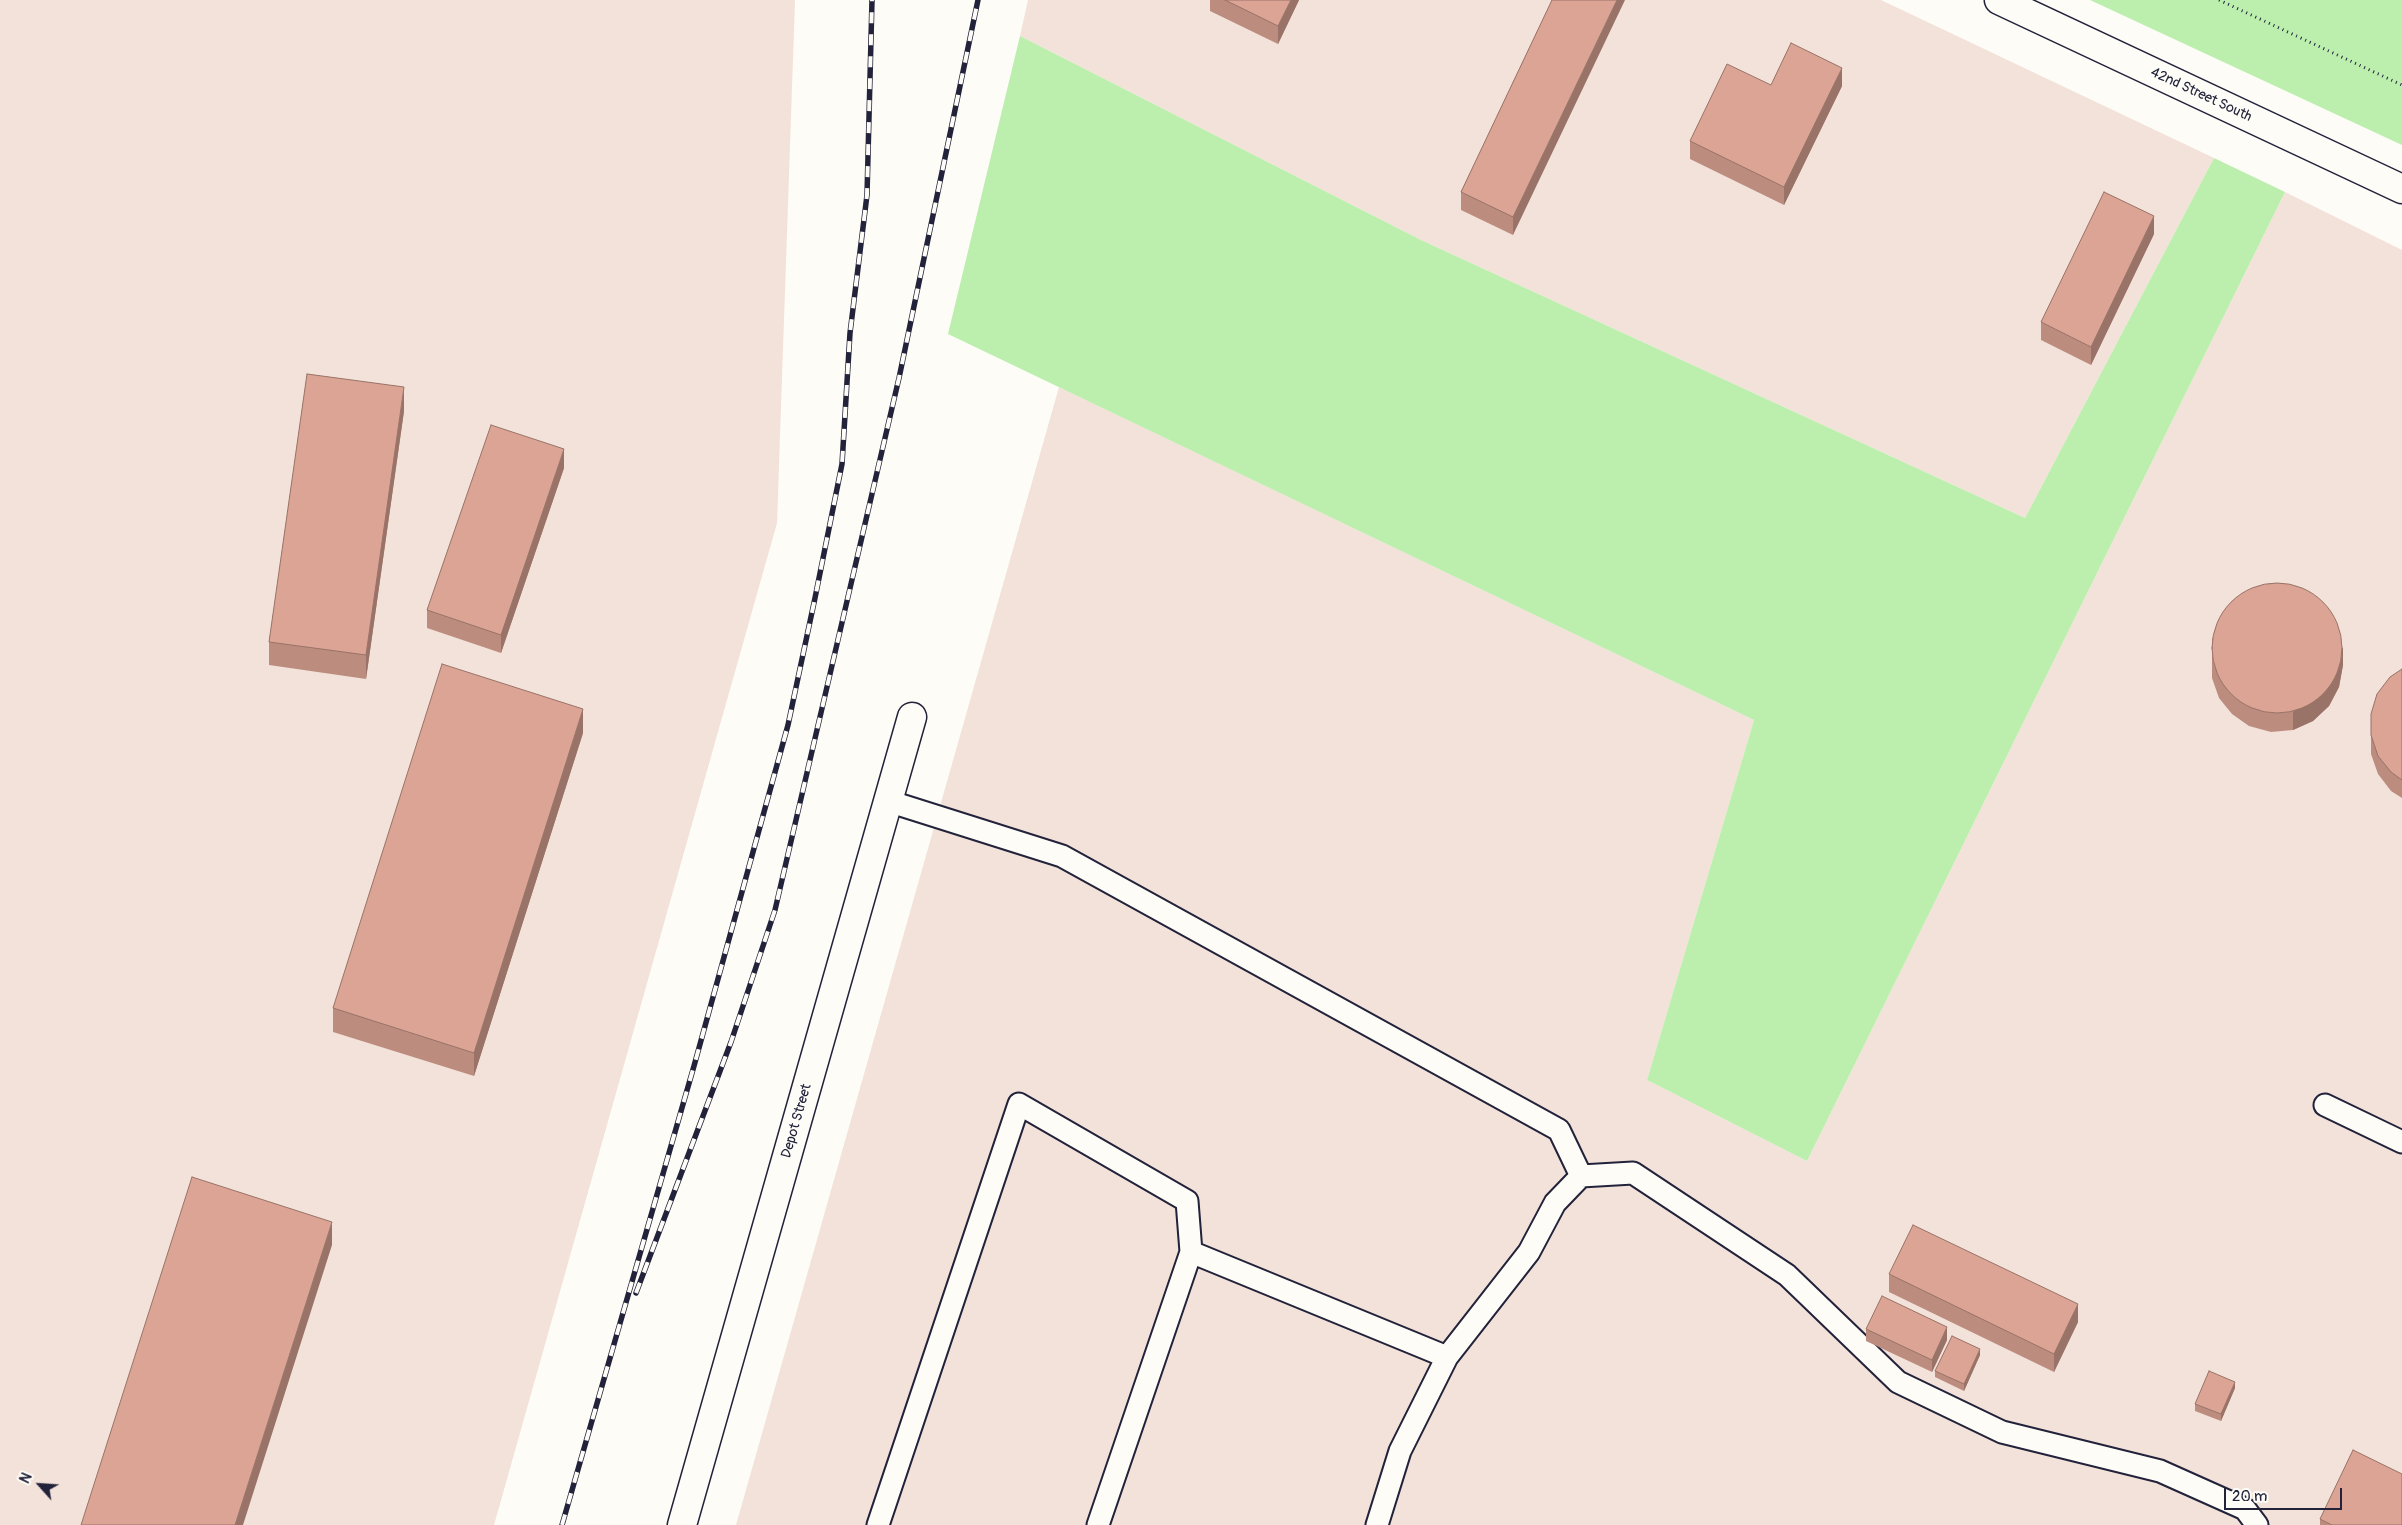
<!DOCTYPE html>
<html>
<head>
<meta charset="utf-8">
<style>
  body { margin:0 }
  #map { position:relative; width:2402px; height:1525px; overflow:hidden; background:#fdfcf7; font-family:Pangolin,sans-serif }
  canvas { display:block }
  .north { position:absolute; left:15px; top:1460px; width:50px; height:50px; -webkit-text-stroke:4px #fdfcf7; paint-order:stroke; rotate:296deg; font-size:14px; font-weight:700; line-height:20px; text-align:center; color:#22223b }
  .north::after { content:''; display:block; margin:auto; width:18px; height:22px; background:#22223b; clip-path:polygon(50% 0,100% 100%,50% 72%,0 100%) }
  .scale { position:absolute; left:2224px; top:1488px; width:118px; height:22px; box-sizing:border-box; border:2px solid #22223b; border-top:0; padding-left:6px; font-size:15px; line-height:18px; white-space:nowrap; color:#22223b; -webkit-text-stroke:4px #fdfcf7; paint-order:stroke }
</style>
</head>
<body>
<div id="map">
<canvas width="2402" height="1525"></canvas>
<div class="north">N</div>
<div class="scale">20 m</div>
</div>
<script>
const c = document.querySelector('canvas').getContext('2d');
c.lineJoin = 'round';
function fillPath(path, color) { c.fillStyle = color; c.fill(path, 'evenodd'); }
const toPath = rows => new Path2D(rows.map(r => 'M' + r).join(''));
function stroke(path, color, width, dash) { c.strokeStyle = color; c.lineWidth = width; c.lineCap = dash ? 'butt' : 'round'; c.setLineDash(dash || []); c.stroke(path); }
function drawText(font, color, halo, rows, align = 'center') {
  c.font = font + ' Pangolin,sans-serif'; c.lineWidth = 4.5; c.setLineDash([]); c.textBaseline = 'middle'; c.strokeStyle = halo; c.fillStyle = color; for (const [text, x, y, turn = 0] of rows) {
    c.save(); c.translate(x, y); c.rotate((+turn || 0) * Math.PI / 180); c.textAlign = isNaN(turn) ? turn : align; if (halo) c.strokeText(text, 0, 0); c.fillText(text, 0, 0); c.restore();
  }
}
fillPath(toPath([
  [0,0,795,0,777,523,494,1525,0,1525],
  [1028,0,1881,0,2214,158,2025,518,1421,240,1020,36],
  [2285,192,2402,250,2402,1525,736,1525,1059,387,1754,720,1647,1080,1807,1161]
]), '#f3e2d9');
fillPath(toPath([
  [2090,0,2402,0,2402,145],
  [1020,36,1421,240,2025,518,2214,158,2285,192,1807,1161,1647,1080,1754,720,948,334]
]), '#bceeae');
const lane = toPath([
  [888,801,1062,856,1559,1130,1581,1176],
  [2325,1105,2402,1142],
  [878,1525,1019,1104,1187,1201,1191,1252],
  [1098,1525,1191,1252,1447,1357],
  [1377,1525,1400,1451,1447,1357,1529,1252,1555,1203,1581,1176,1633,1173,1787,1275,1898,1382,2002,1432,2160,1471,2245,1509,2257,1525]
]);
const street = toPath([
  [1999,0,2402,189],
  [682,1525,912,717]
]);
stroke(lane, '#22223b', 25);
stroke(street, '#22223b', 31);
stroke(toPath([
  [2219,0,2402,85]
]), '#22223b', 3, [1, 4]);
stroke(lane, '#fdfcf7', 21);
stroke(street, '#fdfcf7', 28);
const rail = toPath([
  [636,1293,731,1042,775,910,899,378,978,0],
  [562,1525,694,1066,788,725,815,598,842,464,850,333,867,195,872,0]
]);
stroke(rail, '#22223b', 5.5);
stroke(rail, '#fdfcf7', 4, [11]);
fillPath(toPath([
  [1210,0,1299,0,1278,44,1210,11],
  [1552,0,1513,235,1461,210,1461,192],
  [1842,86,1784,205,1690,159,1690,141],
  [2154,234,2091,365,2041,340,2041,322],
  [404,411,366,679,269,665,269,642],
  [564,468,501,653,427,628,427,610],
  [2212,638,2343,665,2339,687,2329,706,2313,721,2293,730,2271,732,2249,726,2232,714,2219,698,2212,678],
  [2402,669,2402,798,2391,791,2378,774,2371,754,2371,714],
  [583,733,474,1076,333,1032,333,1008],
  [1889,1274,2078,1322,2054,1372,1889,1292],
  [1866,1329,1947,1340,1932,1372,1866,1341],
  [1980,1355,1964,1391,1935,1377,1935,1371],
  [2235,1388,2221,1421,2195,1411,2195,1404],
  [2320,1519,2402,1525,2320,1525]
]), '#bc8d7f');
fillPath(toPath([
  [1291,0,1299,0,1278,44,1278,26],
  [1617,0,1625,0,1513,235,1513,217],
  [1842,68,1842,86,1784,205,1784,187],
  [2154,216,2154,234,2091,365,2091,347],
  [404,387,404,411,366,679,366,655],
  [564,449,564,468,501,653,501,635],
  [2343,647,2343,665,2339,687,2329,706,2313,721,2293,730,2293,712],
  [583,709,583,733,474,1076,474,1053],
  [332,1222,332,1245,243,1525,235,1525],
  [2078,1304,2078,1322,2054,1372,2054,1354],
  [1947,1327,1947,1340,1932,1372,1932,1360],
  [1980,1349,1980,1355,1964,1391,1964,1384],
  [2235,1382,2235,1388,2221,1421,2221,1414]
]), '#997368');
const building = toPath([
  [1225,0,1291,0,1278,26,1225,0],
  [1552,0,1617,0,1513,217,1461,192,1552,0],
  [1791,43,1842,68,1784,187,1690,141,1727,64,1771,85,1791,43],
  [2104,192,2154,216,2091,347,2041,322,2104,192],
  [307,374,404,387,366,655,269,642,307,374],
  [491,425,564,449,501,635,427,610,491,425],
  '2212 648a65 65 0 1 1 130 0a65 65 0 1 1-130 0Z',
  [442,664,583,709,474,1053,333,1008,442,664],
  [2402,669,2402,780,2391,772,2378,756,2371,735,2371,714,2377,694,2390,677,2402,669],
  [192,1177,332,1222,235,1525,81,1525,192,1177],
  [1913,1225,2078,1304,2054,1354,1889,1274,1913,1225],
  [1882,1296,1947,1327,1932,1360,1866,1329,1882,1296],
  [1952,1336,1980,1349,1964,1384,1935,1371,1952,1336],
  [2209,1371,2235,1382,2221,1414,2195,1404,2209,1371],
  [2353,1450,2402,1474,2402,1525,2332,1525,2320,1519,2353,1450]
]);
fillPath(building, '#dba494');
stroke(building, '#997368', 1);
drawText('14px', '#22223b', '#fdfcf7', [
  ["42nd Street South",2201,95,25],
  ["Depot Street",797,1121,-74]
]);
</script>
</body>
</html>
